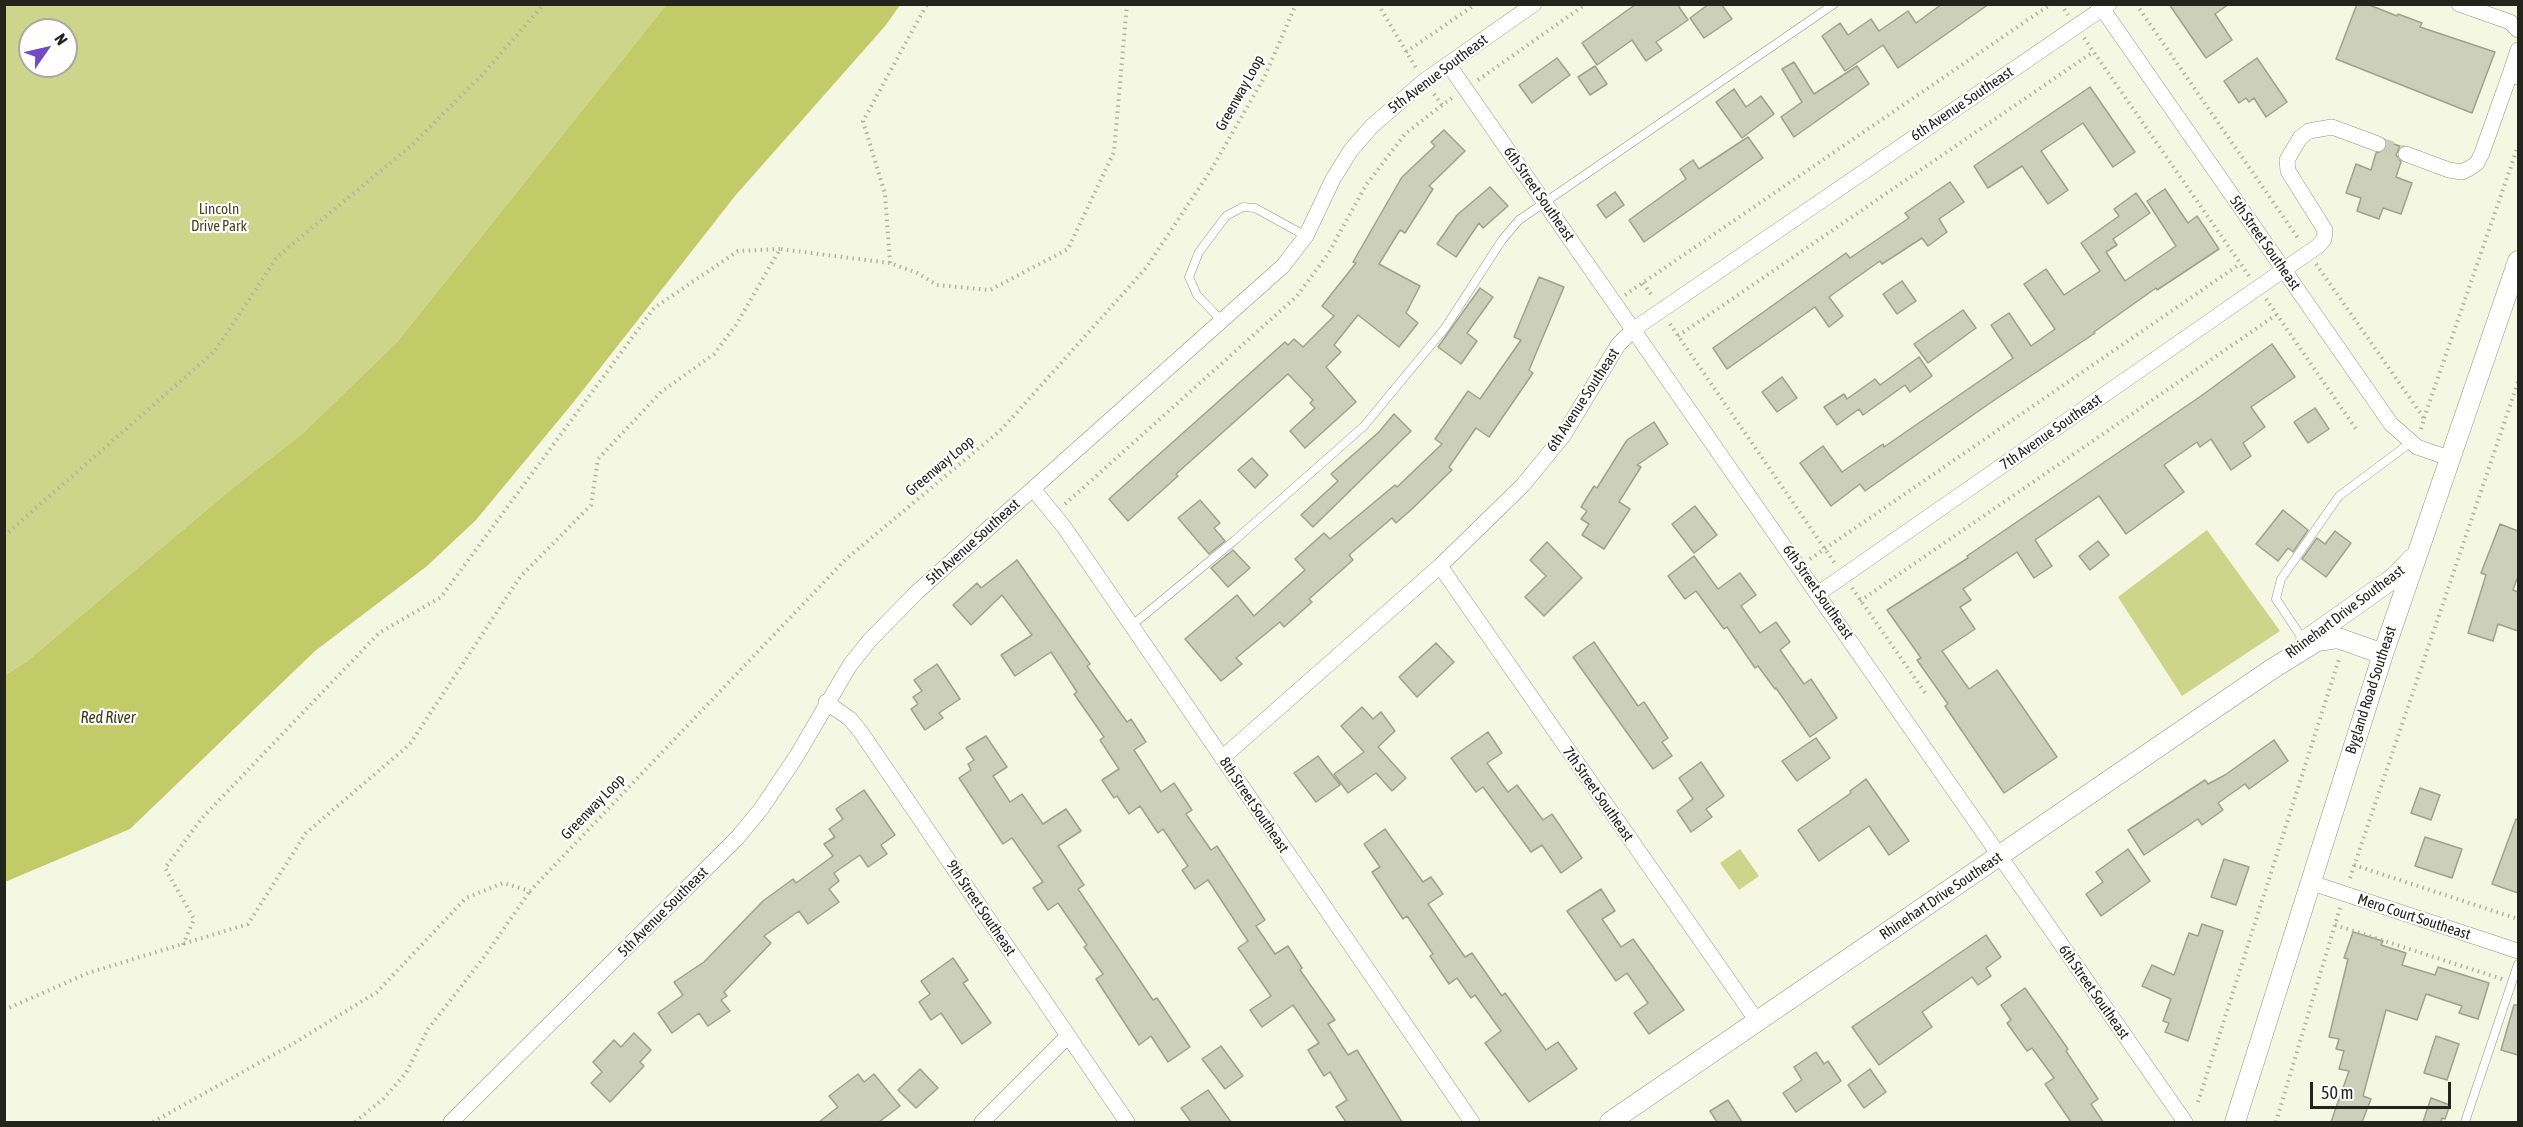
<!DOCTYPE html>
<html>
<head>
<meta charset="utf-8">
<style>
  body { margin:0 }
  #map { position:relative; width:2523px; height:1127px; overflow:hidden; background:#f4f7e1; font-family:"Asap Condensed",sans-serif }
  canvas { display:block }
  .frame { position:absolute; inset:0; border:6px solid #23241b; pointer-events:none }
  .north { position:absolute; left:18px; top:18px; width:60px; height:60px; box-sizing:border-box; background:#fff; border:2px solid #a7a7a4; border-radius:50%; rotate:56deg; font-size:16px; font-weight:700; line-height:24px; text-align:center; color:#23241b }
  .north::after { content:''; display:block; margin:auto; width:21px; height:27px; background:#714cc5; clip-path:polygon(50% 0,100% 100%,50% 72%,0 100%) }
  .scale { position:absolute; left:2310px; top:1082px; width:141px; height:27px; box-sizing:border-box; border:3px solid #23241b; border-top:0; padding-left:8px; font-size:18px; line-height:21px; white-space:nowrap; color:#23241b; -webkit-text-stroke:4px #fff; paint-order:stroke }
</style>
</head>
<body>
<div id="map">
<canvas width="2523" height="1127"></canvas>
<div class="frame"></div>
<div class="north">N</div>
<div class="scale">50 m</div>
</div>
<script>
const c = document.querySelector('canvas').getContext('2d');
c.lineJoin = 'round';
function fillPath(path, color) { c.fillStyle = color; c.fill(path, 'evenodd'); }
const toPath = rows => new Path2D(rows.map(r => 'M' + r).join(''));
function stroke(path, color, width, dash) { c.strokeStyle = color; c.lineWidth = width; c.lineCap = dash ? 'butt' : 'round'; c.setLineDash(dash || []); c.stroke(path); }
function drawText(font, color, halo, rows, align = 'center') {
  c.font = font + ' "Asap Condensed",sans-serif'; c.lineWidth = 4.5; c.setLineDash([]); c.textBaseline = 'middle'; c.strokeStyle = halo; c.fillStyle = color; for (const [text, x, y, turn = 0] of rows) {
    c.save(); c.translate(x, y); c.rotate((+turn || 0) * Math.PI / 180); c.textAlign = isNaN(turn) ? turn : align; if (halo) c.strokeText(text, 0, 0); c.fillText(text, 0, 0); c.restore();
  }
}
fillPath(toPath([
  [5,5,666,5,397,342,304,432,229,491,26,662,5,675],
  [30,30,66,30,66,66,30,66],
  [2207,530,2280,631,2182,696,2118,597],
  [1740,849,1759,876,1739,890,1720,863]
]), '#cdd58b');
fillPath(toPath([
  [666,5,900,5,886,25,735,196,572,404,476,520,427,566,315,651,130,829,5,882,5,675,26,662,229,491,304,432,397,342]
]), '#c3cb69');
const building = toPath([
  [1636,4,1677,4,1688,20,1656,42,1662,50,1646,61,1632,40,1597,65,1582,43,1636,4],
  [1709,4,1721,4,1732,19,1704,38,1690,18,1709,4],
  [1942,4,1989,4,1898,68,1883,45,1845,71,1822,36,1840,23,1848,35,1871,19,1879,31,1908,11,1916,23,1942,4],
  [2169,4,2229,4,2215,14,2232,40,2206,58,2169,4],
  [2357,4,2367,4,2397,16,2398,14,2422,23,2420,27,2495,52,2472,113,2336,59,2357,4],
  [1557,58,1570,75,1532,103,1519,85,1557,58],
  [2257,58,2287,102,2266,117,2254,98,2249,102,2246,98,2239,103,2224,81,2257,58],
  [1794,62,1814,94,1857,66,1869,84,1794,137,1781,117,1802,102,1782,69,1794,62],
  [1595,66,1607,84,1590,95,1578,77,1595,66],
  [2090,87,2135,152,2113,167,2083,123,2041,151,2068,190,2048,204,2022,166,1988,188,1974,166,2090,87],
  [1734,89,1746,107,1761,96,1774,114,1742,138,1716,102,1734,89],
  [1444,130,1465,151,1429,186,1433,189,1405,233,1400,230,1379,264,1420,286,1406,313,1418,323,1399,347,1358,315,1334,345,1341,352,1326,367,1356,402,1305,448,1290,431,1315,408,1310,403,1313,400,1288,374,1176,474,1178,476,1128,521,1109,499,1285,342,1288,345,1294,339,1303,347,1334,316,1322,306,1356,263,1353,262,1402,177,1435,146,1431,142,1444,130],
  [1748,137,1763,158,1644,242,1629,220,1686,179,1680,169,1693,160,1699,169,1748,137],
  [2387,142,2400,146,2396,155,2401,162,2396,177,2412,183,2401,214,2383,208,2379,219,2357,211,2361,198,2346,193,2356,164,2371,170,2376,153,2385,151,2387,142],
  [1950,182,1964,202,1939,219,1947,232,1928,246,1922,238,1882,264,1880,261,1829,297,1843,316,1829,327,1815,307,1727,369,1713,348,1846,253,1850,258,1909,218,1905,213,1950,182],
  [1490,187,1508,206,1483,228,1479,223,1456,257,1437,244,1457,215,1490,187],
  [2165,189,2188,223,2197,216,2219,249,2157,290,2156,288,2094,332,2095,333,1990,403,1865,491,1860,484,1831,506,1800,463,1823,446,1842,472,1883,444,1884,447,2013,358,1991,325,2009,313,2031,346,2055,329,2024,284,2046,269,2064,295,2100,271,2081,243,2119,216,2114,209,2136,193,2150,213,2113,239,2117,245,2106,252,2125,281,2176,246,2147,201,2165,189],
  [1615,192,1624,205,1606,218,1597,205,1615,192],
  [1539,277,1564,287,1529,370,1533,373,1489,437,1476,428,1449,467,1452,470,1412,509,1396,523,1392,518,1349,555,1353,560,1309,599,1312,602,1284,627,1280,622,1236,658,1242,664,1221,681,1185,639,1237,595,1254,616,1305,570,1295,559,1324,533,1330,539,1395,485,1397,487,1442,444,1435,439,1468,391,1480,399,1521,340,1514,337,1539,277],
  [1902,281,1916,301,1897,314,1883,294,1902,281],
  [1480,288,1493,297,1467,333,1477,341,1461,364,1438,347,1480,288],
  [1963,310,1976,328,1928,363,1914,344,1963,310],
  [2272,344,2295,377,2251,407,2265,427,2243,443,2251,456,2231,470,2211,439,2200,447,2197,442,2164,465,2184,492,2126,534,2099,496,2035,540,2052,566,2034,578,2017,552,1963,589,1971,600,1960,607,1975,629,1942,651,1969,689,1997,670,2057,757,2004,793,1945,706,1948,704,1917,660,1921,658,1887,610,1968,558,1967,556,2201,396,2272,344],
  [1919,357,1932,376,1910,392,1905,385,1863,415,1859,409,1837,425,1824,407,1844,394,1847,399,1875,379,1880,385,1919,357],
  [1782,377,1797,398,1777,412,1762,392,1782,377],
  [2315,408,2329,429,2308,443,2294,422,2315,408],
  [1394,414,1411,431,1313,527,1301,515,1338,481,1331,474,1379,432,1394,414],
  [1654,422,1668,444,1637,465,1641,467,1619,502,1630,509,1604,549,1582,535,1589,524,1581,519,1587,511,1581,507,1594,486,1597,488,1627,440,1654,422],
  [1252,458,1268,475,1255,488,1238,470,1252,458],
  [1200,500,1220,523,1214,528,1225,541,1209,554,1178,518,1200,500],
  [1695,506,1717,535,1694,553,1672,524,1695,506],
  [2283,510,2308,530,2293,552,2288,548,2278,561,2256,544,2283,510],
  [2500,524,2518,531,2518,576,2513,590,2518,592,2518,631,2498,624,2493,641,2468,633,2486,575,2481,573,2500,524],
  [2335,531,2351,543,2326,577,2302,559,2317,538,2325,544,2335,531],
  [2098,541,2109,555,2090,570,2079,556,2098,541],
  [1547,542,1582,578,1544,616,1525,597,1546,576,1530,560,1547,542],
  [1233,550,1250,568,1228,587,1211,568,1233,550],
  [1694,556,1718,589,1740,573,1756,595,1741,606,1760,633,1776,622,1790,642,1780,650,1804,684,1811,679,1837,718,1810,737,1776,688,1775,689,1758,666,1755,668,1727,627,1724,629,1696,591,1685,599,1668,576,1694,556],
  [1017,560,1090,664,1087,666,1127,722,1131,719,1146,742,1134,750,1161,792,1174,783,1192,810,1186,814,1211,850,1217,846,1265,920,1256,926,1275,954,1288,946,1302,968,1300,970,1335,1020,1328,1024,1348,1055,1357,1050,1402,1122,1346,1122,1336,1107,1347,1100,1330,1072,1324,1076,1308,1050,1319,1043,1293,1005,1262,1027,1250,1010,1271,996,1238,948,1248,941,1208,880,1195,889,1182,870,1188,866,1163,829,1158,833,1140,806,1129,814,1117,796,1114,798,1102,780,1119,769,1100,740,1104,737,1074,694,1077,692,1051,652,1015,676,1001,655,1032,635,1002,595,971,625,953,605,977,583,981,588,1017,560],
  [1594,642,1638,706,1644,702,1668,738,1662,742,1672,756,1653,769,1573,657,1594,642],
  [1436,643,1454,662,1417,697,1399,677,1436,643],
  [937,664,960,699,939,713,943,718,925,730,911,709,918,704,913,697,922,691,914,680,937,664],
  [1362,707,1373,719,1381,712,1395,731,1378,747,1406,778,1392,791,1376,773,1348,793,1334,774,1364,752,1341,726,1362,707],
  [1488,732,1502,753,1487,763,1508,792,1517,785,1543,820,1552,814,1582,858,1561,873,1542,845,1531,852,1483,787,1476,792,1451,758,1488,732],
  [986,736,1007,767,993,776,1010,802,1022,794,1043,824,1066,809,1081,831,1058,846,1084,885,1078,889,1153,1000,1157,998,1190,1047,1168,1062,1151,1036,1139,1045,1096,979,1103,974,1084,947,1087,945,1058,903,1048,910,1033,888,1043,882,1012,838,1003,844,959,778,971,770,968,764,974,760,966,748,986,736],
  [1816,738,1830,758,1797,781,1782,761,1816,738],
  [2274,740,2288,761,2249,789,2245,784,2218,803,2223,810,2202,825,2198,819,2144,855,2128,830,2205,780,2208,784,2225,775,2274,740],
  [1318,756,1340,785,1316,802,1294,773,1318,756],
  [1701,762,1724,796,1706,809,1712,817,1691,832,1677,811,1693,799,1679,778,1701,762],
  [1866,779,1909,841,1889,855,1869,826,1819,861,1798,830,1851,793,1850,791,1866,779],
  [2420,788,2440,795,2431,820,2411,813,2420,788],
  [864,790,895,835,881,845,887,854,868,867,860,855,834,873,839,881,829,889,839,902,808,924,799,911,764,936,771,943,724,992,727,996,721,1000,730,1011,708,1026,699,1013,672,1033,658,1013,683,995,674,982,704,962,763,901,793,879,796,883,833,856,824,844,835,837,829,829,843,819,836,809,864,790],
  [2516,819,2518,820,2518,893,2492,884,2516,819],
  [1385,829,1423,882,1431,877,1443,894,1428,904,1465,957,1472,953,1502,996,1505,993,1546,1050,1558,1042,1577,1069,1529,1102,1485,1043,1501,1031,1475,995,1471,998,1457,978,1449,984,1430,956,1433,954,1407,916,1403,919,1372,872,1380,867,1364,844,1385,829],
  [2425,837,2462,849,2452,878,2415,866,2425,837],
  [2128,849,2150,881,2101,916,2086,894,2103,882,2096,872,2128,849],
  [2224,859,2249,867,2236,905,2211,897,2224,859],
  [1601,889,1615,911,1602,919,1621,947,1633,939,1684,1010,1649,1034,1634,1013,1648,1003,1627,973,1616,981,1567,911,1601,889],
  [2202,924,2223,931,2188,1041,2165,1032,2169,1023,2163,1021,2171,999,2142,986,2152,965,2174,975,2189,933,2198,936,2202,924],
  [2353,932,2383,941,2381,945,2406,953,2402,965,2435,975,2438,967,2489,983,2478,1019,2459,1013,2462,1006,2426,994,2417,1020,2386,1010,2363,1096,2371,1099,2362,1122,2331,1122,2349,1071,2339,1069,2344,1051,2336,1049,2339,1039,2329,1037,2348,959,2344,958,2353,932],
  [1986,935,2001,957,1986,968,1991,976,1978,985,1972,977,1922,1012,1932,1027,1879,1065,1852,1027,1986,935],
  [953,958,968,980,963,983,991,1023,962,1044,941,1013,931,1020,919,1002,930,994,921,981,953,958],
  [2025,988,2068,1049,2066,1051,2098,1099,2091,1104,2103,1122,2071,1122,2045,1084,2054,1078,2032,1048,2027,1051,2007,1023,2011,1020,2001,1005,2025,988],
  [2514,1005,2518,1005,2518,1055,2501,1050,2514,1005],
  [634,1033,651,1050,640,1062,644,1066,610,1102,591,1083,602,1072,593,1062,614,1040,621,1047,634,1033],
  [2436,1036,2459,1044,2447,1080,2424,1073,2436,1036],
  [1221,1046,1243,1076,1225,1089,1202,1059,1221,1046],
  [1816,1052,1824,1064,1828,1061,1841,1081,1796,1112,1783,1093,1802,1080,1794,1067,1816,1052],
  [920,1069,938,1088,916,1108,898,1090,920,1069],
  [1870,1069,1886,1092,1864,1108,1848,1085,1870,1069],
  [858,1074,864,1082,874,1074,900,1106,879,1122,819,1122,838,1107,829,1096,858,1074],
  [1208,1090,1231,1122,1191,1122,1181,1108,1208,1090],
  [2431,1098,2450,1105,2445,1119,2442,1118,2441,1122,2423,1122,2431,1098],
  [1728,1100,1742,1122,1717,1122,1710,1111,1728,1100]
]);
fillPath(building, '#cccfb9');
stroke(building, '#9fa28d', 1.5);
stroke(toPath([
  [2378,144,2406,154]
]), '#cacdb9', 15, [15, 8]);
const service = toPath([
  [1222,321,1197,295,1189,277,1199,252,1226,216,1243,207,1255,208,1306,236],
  [1131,626,1235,540,1364,426,1445,328,1502,240,1519,220,1834,4],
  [2304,641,2276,599,2281,579,2339,496,2410,443],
  [2465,1122,2518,964]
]);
const minor = toPath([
  [2099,4,2391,424,2417,447,2449,458],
  [2459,4,2510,22,2518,30],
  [1448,64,2185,1122],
  [2518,77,2510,74,2518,50],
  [2406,154,2449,170,2462,172,2470,168,2477,163,2482,153,2510,74],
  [1033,489,1064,527,1472,1122],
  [1440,566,1757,1021],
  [1819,593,2318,246,2324,239,2325,230,2288,171,2287,160,2300,138,2309,131,2332,127,2378,144],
  [826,702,850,719,860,731,1127,1122],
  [1222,758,1440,566,1523,485,1563,436,1618,345,1634,329,2109,4],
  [2309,882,2518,951],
  [451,1122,738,837,761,809,796,757,850,665,870,640,917,592,1283,266,1306,236,1333,179,1351,150,1372,126,1424,81,1534,4],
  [982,1122,1068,1036]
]);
const tertiary = toPath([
  [2306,640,2395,577,2413,558],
  [1610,1122,2272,669,2317,641,2338,638,2383,654],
  [2235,1122,2383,654,2518,261]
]);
stroke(service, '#939681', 9);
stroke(minor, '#939681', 16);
stroke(tertiary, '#939681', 21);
stroke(toPath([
  [1378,4,1416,68],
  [2061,4,2068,15],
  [2136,4,2300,241],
  [2084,38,2249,276],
  [1406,52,1476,4],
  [1478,80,1586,4],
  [1434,94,1442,105,1452,98],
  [890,263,885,194,863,121,927,4],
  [2316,264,2421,414,2424,419,2421,429],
  [1643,283,1653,297],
  [1625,295,2051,4],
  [2266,299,2356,429],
  [1670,324,1836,565],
  [1678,336,2093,52],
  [2424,418,2518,146],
  [1065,504,1297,296,1328,254,1366,185,1405,134,1442,105],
  [4,536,215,351,277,257,413,144,481,76,544,4],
  [1810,559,2240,264],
  [1852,588,1926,694],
  [1860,601,2276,315],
  [2354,865,2518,919],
  [2350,878,2518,382],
  [2335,925,2502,979],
  [183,945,194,919,165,868,202,818,379,633,441,597,654,308,738,251,780,249],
  [4,1010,88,973,248,924,306,833,410,744,520,577,591,505,598,459,661,392,714,354,736,325,780,249,890,263,917,273,937,285,990,290,1068,249,1114,152,1127,4],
  [2198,1102,2340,656],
  [153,1122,291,1045,377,992,466,898,503,883,530,891,846,559,1002,429,1146,268,1211,170,1265,76,1296,4],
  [355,1122,383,1099,406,1073,428,1029,484,957,530,891],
  [2276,1122,2340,908]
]), '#b1b3a1', 4, [1.5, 4.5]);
stroke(service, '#fff', 8);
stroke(minor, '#fff', 15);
stroke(tertiary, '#fff', 20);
drawText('15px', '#23241b', '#fff', [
  ["5th Avenue Southeast",1438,74,-37],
  ["Greenway Loop",1240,93,-61],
  ["6th Avenue Southeast",1962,104,-34],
  ["6th Street Southeast",1539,194,55],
  ["5th Street Southeast",2265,243,55],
  ["6th Avenue Southeast",1583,400,-57],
  ["7th Avenue Southeast",2051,432,-35],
  ["Greenway Loop",940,466,-40],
  ["5th Avenue Southeast",973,542,-42],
  ["6th Street Southeast",1818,592,55],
  ["Rhinehart Drive Southeast",2345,612,-37],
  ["Bygland Road Southeast",2371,690,-72],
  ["7th Street Southeast",1598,794,55],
  ["8th Street Southeast",1254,805,56],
  ["Greenway Loop",593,807,-46],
  ["Rhinehart Drive Southeast",1941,896,-34],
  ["9th Street Southeast",981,908,56],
  ["5th Avenue Southeast",663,912,-45],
  ["Mero Court Southeast",2414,917,18],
  ["6th Street Southeast",2094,992,55]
]);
drawText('15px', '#454920', '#fff', [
  ["Lincoln",219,209],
  ["Drive Park",219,226]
]);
drawText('italic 16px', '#373b11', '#fff', [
  ["Red River",108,718]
]);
</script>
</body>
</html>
